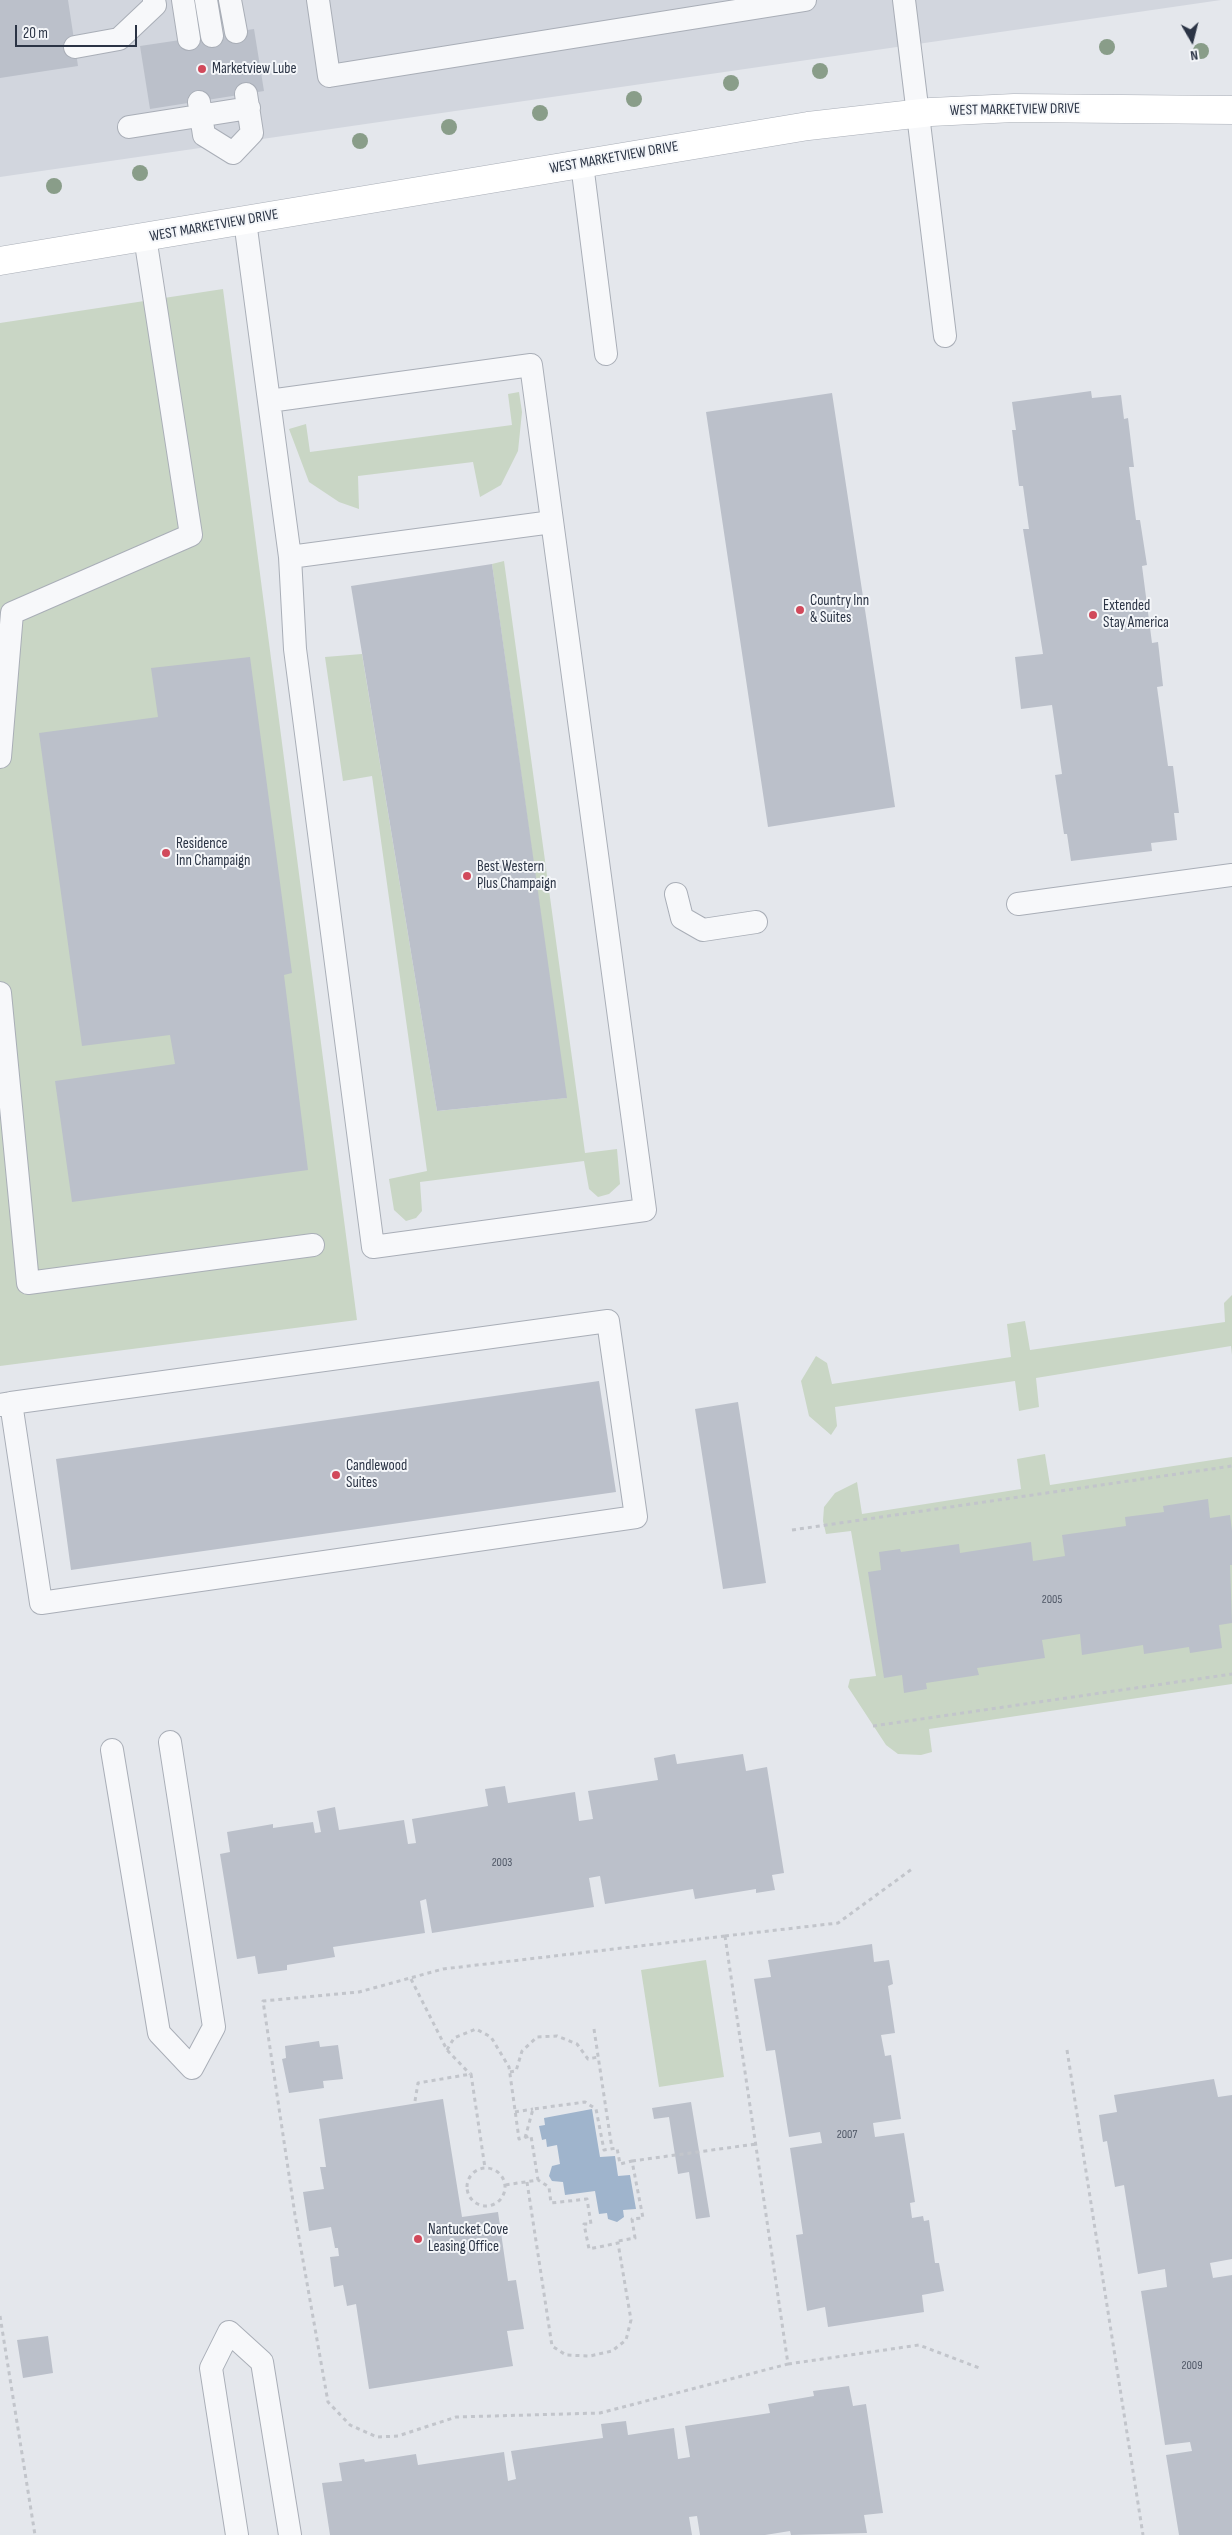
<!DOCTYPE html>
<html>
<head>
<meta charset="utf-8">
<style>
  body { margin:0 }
  #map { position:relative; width:1232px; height:2535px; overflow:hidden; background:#e4e7ec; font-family:"Sofia Sans Condensed",sans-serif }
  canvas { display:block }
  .north { position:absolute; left:1167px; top:15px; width:50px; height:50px; -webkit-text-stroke:4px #f4f6f9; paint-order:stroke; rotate:172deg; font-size:14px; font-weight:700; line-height:20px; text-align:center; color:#2b3445 }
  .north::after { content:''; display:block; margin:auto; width:18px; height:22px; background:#2b3445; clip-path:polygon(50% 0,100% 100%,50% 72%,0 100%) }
  .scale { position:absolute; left:15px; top:25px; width:122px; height:22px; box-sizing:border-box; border:2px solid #2b3445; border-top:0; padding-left:6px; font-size:15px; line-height:18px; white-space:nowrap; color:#2b3445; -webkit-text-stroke:4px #f4f6f9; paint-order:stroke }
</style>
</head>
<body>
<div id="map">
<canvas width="1232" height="2535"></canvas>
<div class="north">N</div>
<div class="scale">20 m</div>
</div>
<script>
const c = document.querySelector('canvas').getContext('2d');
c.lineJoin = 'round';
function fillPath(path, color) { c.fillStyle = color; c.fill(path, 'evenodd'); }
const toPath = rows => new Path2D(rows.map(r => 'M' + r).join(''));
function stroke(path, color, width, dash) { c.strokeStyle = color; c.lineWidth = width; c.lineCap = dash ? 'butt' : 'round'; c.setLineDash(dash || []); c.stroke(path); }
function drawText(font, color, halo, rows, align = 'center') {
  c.font = font + ' "Sofia Sans Condensed",sans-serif'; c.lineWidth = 4; c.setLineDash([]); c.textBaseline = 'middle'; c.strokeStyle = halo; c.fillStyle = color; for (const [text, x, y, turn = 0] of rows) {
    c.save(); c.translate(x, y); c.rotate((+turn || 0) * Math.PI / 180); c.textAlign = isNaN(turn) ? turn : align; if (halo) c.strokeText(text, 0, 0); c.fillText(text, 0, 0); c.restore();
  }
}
fillPath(toPath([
  [0,0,1221,0,0,177]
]), '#d2d6de');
fillPath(toPath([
  [223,289,357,1320,0,1366,0,323],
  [519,392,522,412,518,451,501,485,480,497,473,462,358,476,359,509,339,502,309,482,289,429,306,424,310,452,512,425,508,394],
  [504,561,585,1153,617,1149,620,1184,609,1194,598,1197,589,1189,584,1161,420,1182,422,1211,416,1218,406,1221,394,1210,389,1179,427,1171,372,776,343,781,325,657,362,654,437,1111,566,1098,492,564],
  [1232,1295,1232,1355,1231,1346,1036,1378,1039,1407,1019,1411,1015,1381,835,1407,837,1426,831,1435,809,1416,801,1381,816,1356,827,1363,832,1384,1011,1357,1007,1324,1025,1321,1030,1350,1225,1322,1224,1303],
  [1045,1454,1050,1485,1232,1457,1232,1684,929,1729,932,1752,921,1755,898,1754,886,1745,848,1687,850,1679,876,1676,851,1531,826,1534,823,1521,824,1507,835,1493,857,1482,862,1514,1021,1489,1017,1459],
  [706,1960,724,2077,659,2087,641,1970]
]), '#c9d6c5');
fillPath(toPath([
  [592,2109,600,2157,615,2156,618,2176,630,2175,636,2209,623,2210,624,2217,617,2222,608,2219,607,2213,599,2214,595,2191,565,2195,563,2182,552,2181,549,2176,552,2166,560,2164,557,2145,547,2147,546,2139,542,2140,539,2126,545,2125,544,2118]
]), '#9fb4cc');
fillPath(toPath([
  [0,0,68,0,78,66,0,78],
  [254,29,264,91,150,109,140,46],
  [1091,391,1092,398,1121,395,1124,419,1128,418,1134,467,1129,467,1136,520,1140,520,1147,565,1142,566,1152,643,1158,642,1163,686,1157,687,1168,766,1173,766,1179,813,1174,813,1177,840,1151,843,1152,851,1071,861,1067,834,1064,834,1055,775,1062,774,1052,705,1021,709,1015,657,1043,654,1023,529,1029,529,1023,486,1019,486,1012,430,1016,430,1012,402],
  [832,393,895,807,768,827,706,412],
  [492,564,567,1098,437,1111,351,586],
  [250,657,292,973,284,975,308,1170,72,1202,55,1081,175,1064,170,1035,82,1046,39,733,158,717,151,668],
  [599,1381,616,1492,71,1570,56,1459],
  [738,1402,766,1583,723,1589,695,1409],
  [1208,1499,1210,1518,1230,1515,1232,1531,1232,1565,1230,1565,1232,1623,1219,1625,1222,1648,1190,1653,1189,1647,1144,1654,1143,1645,1082,1655,1080,1634,1042,1640,1045,1658,977,1668,979,1675,926,1683,927,1689,904,1693,902,1675,884,1678,868,1572,881,1570,879,1552,900,1549,901,1552,959,1544,960,1553,1031,1542,1033,1561,1065,1556,1062,1535,1126,1526,1125,1517,1164,1512,1163,1506],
  [675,1754,677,1764,743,1754,746,1771,767,1767,784,1873,772,1875,775,1890,756,1893,756,1889,695,1899,693,1889,605,1904,600,1876,589,1878,594,1907,432,1933,426,1899,420,1901,425,1933,333,1947,335,1957,287,1965,287,1970,258,1974,255,1956,237,1959,220,1854,230,1852,227,1832,273,1824,273,1828,313,1822,315,1833,321,1832,317,1811,335,1807,339,1830,404,1820,408,1844,416,1843,412,1819,488,1806,485,1789,505,1786,508,1803,575,1792,579,1821,593,1819,588,1791,658,1780,654,1758],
  [872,1944,874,1962,889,1960,893,1984,888,1986,895,2033,881,2035,885,2056,891,2055,901,2119,873,2123,875,2137,904,2133,915,2202,910,2203,912,2218,923,2216,924,2221,929,2220,935,2263,939,2263,944,2291,922,2295,924,2312,828,2327,825,2307,807,2311,796,2235,803,2234,790,2148,822,2143,820,2132,789,2137,775,2050,766,2051,754,1979,771,1977,768,1960],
  [319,2041,320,2047,338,2045,343,2079,323,2081,324,2088,289,2093,282,2059,286,2058,285,2046],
  [1214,2079,1218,2097,1232,2095,1232,2259,1210,2263,1213,2278,1232,2275,1232,2535,1179,2535,1166,2455,1192,2451,1190,2442,1165,2445,1141,2291,1167,2287,1165,2269,1138,2274,1124,2185,1115,2187,1107,2141,1103,2142,1099,2115,1117,2112,1114,2095],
  [443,2099,462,2217,498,2212,508,2281,516,2280,524,2329,507,2331,513,2366,369,2389,356,2304,347,2306,343,2285,334,2287,330,2257,339,2256,338,2248,335,2248,331,2227,309,2231,303,2192,324,2189,320,2167,326,2167,319,2119],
  [691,2102,710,2217,696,2219,689,2172,678,2174,669,2117,654,2119,652,2108],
  [48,2336,53,2373,23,2378,17,2340],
  [849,2386,853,2406,866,2404,883,2513,864,2515,867,2533,791,2535,790,2531,765,2535,700,2535,697,2516,689,2517,692,2535,330,2535,322,2483,342,2481,339,2463,364,2459,365,2462,416,2454,418,2465,504,2452,508,2481,516,2479,511,2451,603,2438,601,2424,626,2421,628,2435,674,2428,678,2459,690,2457,685,2426,770,2413,768,2404,814,2396,813,2391]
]), '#bbc0ca');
const service = toPath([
  [183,0,189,39],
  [206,0,212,36],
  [230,0,236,32],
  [318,0,329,76,805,0],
  [904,0,945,336],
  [75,47,119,39,155,5,154,0],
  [199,102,204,135,233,153],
  [129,127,249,108],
  [233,153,252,133,246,94],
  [582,164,606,354],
  [245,221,269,401,290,557,295,649,373,1247,645,1210,531,365,269,401],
  [290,557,552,522],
  [0,757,12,613,191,535,145,237],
  [676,894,682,918,703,930,756,922],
  [1018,904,1232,875],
  [0,993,28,1283,313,1245],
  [0,1405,11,1403,608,1321,636,1517,41,1603,11,1403],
  [112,1750,159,2033,192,2068,214,2027,170,1742],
  [237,2535,211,2368,229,2332,262,2362,290,2535]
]);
const secondary = toPath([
  [0,261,808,126,931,112,1014,108,1232,110]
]);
stroke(service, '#a9aeb7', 24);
stroke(secondary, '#a9aeb7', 29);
stroke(toPath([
  [792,1530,1232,1466],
  [873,1726,1232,1674],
  [725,1936,788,2364,600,2413,456,2417,398,2436,377,2437,350,2425,328,2402,295,2215,263,2001,359,1992,443,1969,725,1936],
  [725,1936,838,1923,912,1869],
  [411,1979,447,2050,470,2074],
  [594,2029,612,2149],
  [447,2050,454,2038,476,2029,491,2037,509,2067,519,2139,531,2136,538,2180,505,2185],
  [1067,2050,1143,2535],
  [510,2072,516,2071,522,2051,537,2037,557,2036,577,2044,588,2059,598,2057],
  [415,2101,418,2083,471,2074,485,2168],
  [515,2112,533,2109],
  [525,2138,533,2109,585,2102,596,2109,604,2150,617,2148,620,2164,632,2161,643,2218,632,2219,635,2238,618,2241],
  [632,2161,756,2144],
  '467 2187a19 19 0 1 1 38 0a19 19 0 1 1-38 0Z',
  [527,2182,552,2346,566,2355,590,2356,612,2351,626,2340,631,2320,618,2243,589,2249,584,2224,591,2224,587,2199,551,2203,549,2187,538,2180],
  [0,2316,35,2535],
  [788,2364,919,2345,982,2369]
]), '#c2c5cb', 3, [4, 4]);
stroke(service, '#f7f8fa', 22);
stroke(secondary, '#fff', 28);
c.fillStyle = '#899d89';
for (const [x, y] of [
  [1107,47],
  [1201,51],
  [820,71],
  [731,83],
  [634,99],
  [540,113],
  [449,127],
  [360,141],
  [140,173],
  [54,186]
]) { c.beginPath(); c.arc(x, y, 8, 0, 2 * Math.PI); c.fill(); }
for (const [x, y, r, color] of [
  [202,69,5,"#d1495b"],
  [800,610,5,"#d1495b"],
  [1093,615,5,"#d1495b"],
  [166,853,5,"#d1495b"],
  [467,876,5,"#d1495b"],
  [336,1475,5,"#d1495b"],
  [418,2239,5,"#d1495b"]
]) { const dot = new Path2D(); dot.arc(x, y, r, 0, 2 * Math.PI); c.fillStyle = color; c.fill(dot); stroke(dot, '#f4f6f9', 2); }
drawText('12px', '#4f5766', null, [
  ["2005",1052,1600],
  ["2003",502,1863],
  ["2007",847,2135],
  ["2009",1192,2366]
]);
drawText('15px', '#2b3445', '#f4f6f9', [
  ["Marketview Lube",212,69],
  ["Country Inn",810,601],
  ["& Suites",810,618],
  ["Extended",1103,606],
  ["Stay America",1103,623],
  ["Residence",176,844],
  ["Inn Champaign",176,861],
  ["Best Western",477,867],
  ["Plus Champaign",477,884],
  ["Candlewood",346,1466],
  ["Suites",346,1483],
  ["Nantucket Cove",428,2230],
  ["Leasing Office",428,2247]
], 'left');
drawText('15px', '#2b3445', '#f4f6f9', [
  ["WEST MARKETVIEW DRIVE",1015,110,-1],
  ["WEST MARKETVIEW DRIVE",614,158,-10],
  ["WEST MARKETVIEW DRIVE",214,226,-10]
]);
</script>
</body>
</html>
